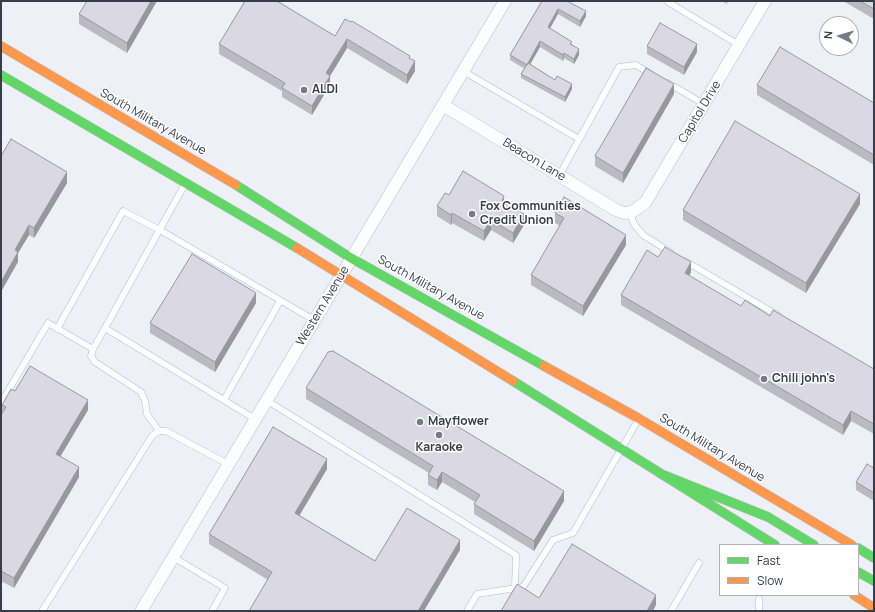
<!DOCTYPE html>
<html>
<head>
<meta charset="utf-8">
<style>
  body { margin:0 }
  #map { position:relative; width:875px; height:612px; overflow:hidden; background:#eef0f8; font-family:Manrope,sans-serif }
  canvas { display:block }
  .frame { position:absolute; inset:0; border:2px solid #393c4a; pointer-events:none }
  .legend { position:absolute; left:719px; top:544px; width:140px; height:52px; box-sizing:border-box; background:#fff; border:1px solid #b0b1b7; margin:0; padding:5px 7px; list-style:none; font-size:12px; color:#393c4a }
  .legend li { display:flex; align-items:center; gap:8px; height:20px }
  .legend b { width:20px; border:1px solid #b0b1b7 }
  .north { position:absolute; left:819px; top:16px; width:40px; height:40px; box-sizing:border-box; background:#fff; border:1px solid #b0b1b7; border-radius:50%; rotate:275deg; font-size:11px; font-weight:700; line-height:16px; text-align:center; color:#393c4a }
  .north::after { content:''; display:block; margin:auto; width:14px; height:18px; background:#787b87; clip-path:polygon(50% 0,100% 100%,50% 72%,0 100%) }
</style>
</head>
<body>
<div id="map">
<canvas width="875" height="612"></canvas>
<div class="frame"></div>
<ul class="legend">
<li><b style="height:5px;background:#63d668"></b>Fast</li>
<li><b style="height:5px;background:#ff974d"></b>Slow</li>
</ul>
<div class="north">N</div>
</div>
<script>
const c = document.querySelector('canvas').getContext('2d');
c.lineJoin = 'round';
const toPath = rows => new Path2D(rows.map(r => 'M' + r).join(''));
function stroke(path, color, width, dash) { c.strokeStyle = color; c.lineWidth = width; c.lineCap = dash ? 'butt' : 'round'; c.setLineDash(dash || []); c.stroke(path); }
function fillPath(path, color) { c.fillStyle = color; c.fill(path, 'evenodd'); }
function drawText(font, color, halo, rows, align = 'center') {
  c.font = font + ' Manrope,sans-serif'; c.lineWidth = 3; c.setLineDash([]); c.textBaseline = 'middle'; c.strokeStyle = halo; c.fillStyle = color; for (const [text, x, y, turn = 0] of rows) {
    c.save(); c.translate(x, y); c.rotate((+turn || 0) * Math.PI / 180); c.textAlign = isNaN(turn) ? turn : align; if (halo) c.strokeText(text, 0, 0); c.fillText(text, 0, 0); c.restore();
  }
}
const lane = toPath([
  [668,2,739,45],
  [463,71,579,139],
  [668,83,704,104],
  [559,176,619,67,636,65,651,74],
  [630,213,634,224,643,235,670,252],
  [685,261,779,316],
  [105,328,185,184],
  [57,329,123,211,160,230,314,320],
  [93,349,91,356,95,362,141,392,145,401,147,414,159,431],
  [224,400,280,301],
  [266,400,516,555,515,588],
  [1,403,48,323,93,349,105,328,255,419],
  [173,557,225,588,212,611],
  [759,599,759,611],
  [42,611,152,436,159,431,166,431,228,464],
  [467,611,477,594,523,587,553,540,573,533,638,420],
  [671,611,699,563]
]);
const street = toPath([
  [443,105,616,210,624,213,632,212,645,203,765,1],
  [141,611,505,1]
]);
const fast = toPath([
  [1,75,297,248],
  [236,185,351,258,544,366],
  [513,381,775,545],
  [661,474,768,517,814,545],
  [858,548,874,558],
  [858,572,874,581]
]);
const slow = toPath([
  [1,46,236,185],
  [297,248,513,381],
  [544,366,638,418,852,545],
  [854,595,874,608]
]);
stroke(lane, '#b9bbc5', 7);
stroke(street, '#b9bbc5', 13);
stroke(fast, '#b9bbc5', 10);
stroke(slow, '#b9bbc5', 10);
stroke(lane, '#fcfdfe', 6);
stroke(street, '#fcfdfe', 12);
stroke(fast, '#63d668', 9);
stroke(slow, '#ff974d', 9);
fillPath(toPath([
  [157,1,127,53,79,24,79,14],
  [241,1,277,1,335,36,345,19,410,59,415,71,407,84,347,48,330,76,330,85,312,115,282,97,282,91,219,54,219,44,244,3],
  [542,1,586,16,580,27,558,14,550,28,572,44,579,55,574,64,564,58,563,61,540,47,530,64,555,80,572,89,565,102,521,78,521,74,525,69,510,60,510,55],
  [722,1,728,1,727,4],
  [843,1,874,1,874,19],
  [647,46,697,52,684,75,647,54],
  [757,85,874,103,874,165,757,95],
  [674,94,623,183,595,166,595,156],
  [1,156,67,183,34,238,29,235,18,253,18,262],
  [449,195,504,202,524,225,513,243,491,230,484,241,452,223,451,225,437,216,437,206],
  [860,204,806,293,683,220,683,210],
  [555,213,626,245,583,316,531,285,531,275,560,226,555,223],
  [691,272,689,276,741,306,770,316,874,369,874,434,851,421,843,435,621,305,621,295],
  [256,303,215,372,150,333,150,323],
  [306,388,564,501,534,551,474,514,474,504,475,502,442,482,437,490,428,485,428,475,429,473,306,399],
  [15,391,88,410,60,456,79,477,14,588,1,581,1,415,2,414,2,405],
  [874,468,874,501,856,490,856,482],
  [327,469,299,515,375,561,460,550,268,580,209,544,209,534]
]), '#bbbac2');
fillPath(toPath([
  [151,1,157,1,127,53,127,43],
  [558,9,558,14,548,32,548,27],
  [586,11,586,16,580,27,580,21],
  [347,39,347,48,330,76,330,85,312,115,312,106,326,73],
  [540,41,540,47,527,70,527,65],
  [697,44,697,52,684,75,684,67],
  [579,49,579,55,574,64,574,59],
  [564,53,564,58,563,61,563,55],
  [415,61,415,71,407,84,407,75],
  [572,84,572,89,565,102,565,97],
  [674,84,674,94,623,183,623,173],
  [67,172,67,183,34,238,34,228],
  [860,194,860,204,806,293,806,283],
  [504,196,504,206,502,201],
  [452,213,452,223,451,225,451,215],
  [524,214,524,225,513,243,513,233],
  [491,220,491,230,484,241,484,231],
  [29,225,29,235,18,253,18,262,1,292,1,282,15,250],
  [626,235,626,245,583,316,583,306],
  [691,262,691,272,685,283,685,273],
  [256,293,256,303,215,372,215,362],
  [88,400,88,410,56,464,56,454],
  [851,411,851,421,843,435,843,425],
  [327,459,327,469,295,523,295,513],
  [79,467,79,477,14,588,14,578],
  [442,472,442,482,437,490,437,480],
  [564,491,564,501,534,551,534,541],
  [460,540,460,550,424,611,418,611],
  [656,595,656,605,653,611,647,611]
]), '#99979e');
const building = toPath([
  [87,1,151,1,127,43,79,14,87,1],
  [245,1,277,1,335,36,345,19,351,22,352,21,410,56,409,58,415,61,407,75,347,39,326,73,330,76,312,106,282,88,285,83,219,44,245,1],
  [542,1,567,1,586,11,580,21,558,9,548,27,572,42,570,44,579,49,574,59,564,53,563,55,540,41,527,65,510,55,542,1],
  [860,1,874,1,874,9,860,1],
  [660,23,697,44,684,67,647,46,660,23],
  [780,47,874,103,874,155,757,85,780,47],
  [528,63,555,80,557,76,572,84,565,97,521,74,528,63],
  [646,68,674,84,623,173,595,156,646,68],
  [735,121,860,194,806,283,683,210,735,121],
  [11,139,67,172,34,228,29,225,15,250,18,252,1,282,1,156,11,139],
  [463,171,504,196,502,201,524,214,513,233,491,220,484,231,452,213,451,215,437,206,445,193,449,195,463,171],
  [564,197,626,235,583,306,531,275,564,218,555,213,564,197],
  [665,247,691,262,685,273,741,306,745,300,770,316,773,310,874,369,874,424,851,411,843,425,621,295,647,250,658,257,665,247],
  [192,254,256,293,215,362,150,323,192,254],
  [333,351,564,491,534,541,474,504,480,495,442,472,437,480,428,475,433,466,306,388,328,352,333,351],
  [30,366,88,400,56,454,79,467,14,578,1,571,1,415,6,407,2,405,11,389,15,391,30,366],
  [273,427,327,459,295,513,375,561,407,508,460,540,418,611,249,611,272,572,209,534,273,427],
  [867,464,874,468,874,493,856,482,867,464],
  [572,544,656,595,647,611,501,611,517,584,539,598,572,544]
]);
fillPath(building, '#dad8e2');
stroke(building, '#99979e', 1);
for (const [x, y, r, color] of [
  [304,90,4,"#787b87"],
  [472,214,4,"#787b87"],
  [764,379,4,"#787b87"],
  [420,422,4,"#787b87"],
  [439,435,4,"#787b87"]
]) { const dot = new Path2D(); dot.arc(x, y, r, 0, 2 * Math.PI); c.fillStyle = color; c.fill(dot); stroke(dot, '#fff', 1.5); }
drawText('bold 12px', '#393c4a', '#fff', [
  ["ALDI",312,90],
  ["Fox Communities",480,207],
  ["Credit Union",480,221],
  ["Chili john's",772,379],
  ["Mayflower",428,422],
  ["Karaoke",439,448,"center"]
], 'left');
drawText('12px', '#393c4a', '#fff', [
  ["Capitol Drive",700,112,-59],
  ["South Military Avenue",153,122,30],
  ["Beacon Lane",534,160,31],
  ["South Military Avenue",431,288,29],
  ["Western Avenue",323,306,-59],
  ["South Military Avenue",712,448,31]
]);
</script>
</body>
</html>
